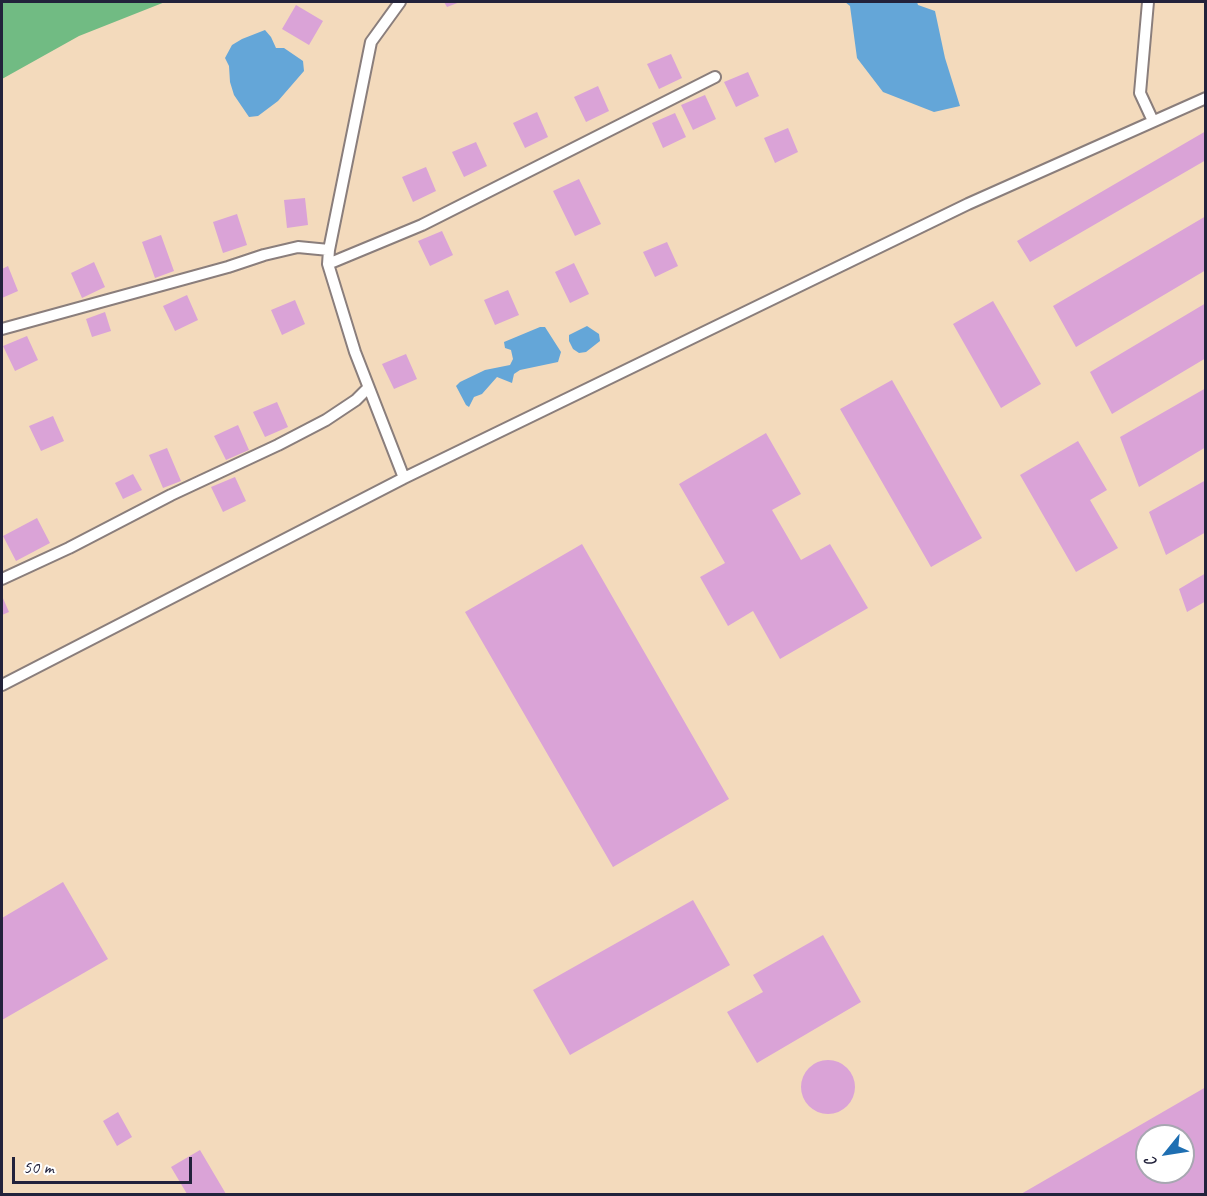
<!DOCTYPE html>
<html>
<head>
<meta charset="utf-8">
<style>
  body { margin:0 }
  #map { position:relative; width:1207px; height:1196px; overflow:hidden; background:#f3dabc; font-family:Caveat,sans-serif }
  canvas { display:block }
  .frame { position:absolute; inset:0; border:3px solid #22223b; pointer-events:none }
  .north { position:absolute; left:1135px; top:1124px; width:60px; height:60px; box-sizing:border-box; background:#fff; border:2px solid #a7a7b1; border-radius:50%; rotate:240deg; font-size:16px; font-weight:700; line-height:24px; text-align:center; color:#22223b }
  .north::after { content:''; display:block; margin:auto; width:21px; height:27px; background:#1f6fb2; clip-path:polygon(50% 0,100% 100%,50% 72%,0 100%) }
  .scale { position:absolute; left:12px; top:1157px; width:180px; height:27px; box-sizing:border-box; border:3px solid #22223b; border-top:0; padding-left:8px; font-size:18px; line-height:21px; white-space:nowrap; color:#22223b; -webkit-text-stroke:4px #fff; paint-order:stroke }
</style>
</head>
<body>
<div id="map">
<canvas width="1207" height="1196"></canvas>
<div class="frame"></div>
<div class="north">С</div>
<div class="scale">50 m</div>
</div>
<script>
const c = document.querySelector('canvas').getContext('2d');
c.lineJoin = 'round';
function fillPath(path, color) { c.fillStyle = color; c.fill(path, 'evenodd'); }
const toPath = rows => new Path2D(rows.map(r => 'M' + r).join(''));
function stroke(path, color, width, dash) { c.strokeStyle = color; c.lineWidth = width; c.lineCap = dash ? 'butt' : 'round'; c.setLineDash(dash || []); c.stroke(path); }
fillPath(toPath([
  [2,2,165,2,79,36,2,79]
]), '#71bb83');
fillPath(toPath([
  [845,2,917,2,918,5,935,11,945,58,960,106,934,112,883,92,857,58,850,6],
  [265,30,271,37,276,48,284,48,303,61,304,71,278,101,258,116,249,117,234,95,230,82,229,66,225,58,232,45,242,39],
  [587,326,599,334,600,341,586,352,579,353,573,349,569,341,569,335],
  [540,327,545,327,561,352,558,362,520,370,514,374,512,383,497,377,482,394,474,397,469,407,466,405,456,386,460,382,485,370,510,365,513,359,511,350,505,348,504,342]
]), '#64a6d8');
fillPath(toPath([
  [444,2,460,2,447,7],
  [296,5,323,21,309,45,282,29],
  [671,54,682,78,659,89,647,64],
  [748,72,759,96,736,107,724,82],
  [598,86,609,111,586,122,574,97],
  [705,95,716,119,693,130,681,105],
  [537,112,548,137,525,148,513,123],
  [675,113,686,137,663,148,652,123],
  [788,128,798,152,775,163,764,138],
  [1206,131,1206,160,1030,262,1017,241],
  [476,142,487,166,464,177,452,152],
  [426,167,436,191,413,202,402,177],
  [579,179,601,224,575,236,553,191],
  [305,198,308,225,287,228,284,200],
  [237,214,247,245,223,253,213,222],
  [1206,216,1206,270,1076,347,1053,306],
  [442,231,453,255,430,266,418,241],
  [161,235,174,271,155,278,142,242],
  [667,242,678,266,655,277,643,252],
  [94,262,105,287,82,298,71,273],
  [574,263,589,294,570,303,555,272],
  [8,266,18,291,2,298,2,269],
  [508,290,519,315,495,325,484,300],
  [187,295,198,320,175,331,163,306],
  [295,300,305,324,282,335,271,310],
  [993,301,1041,384,1001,408,953,324],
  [1206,303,1206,358,1112,414,1090,372],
  [105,312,111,331,92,337,86,319],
  [27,336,38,360,15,371,3,346],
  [406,354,417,379,394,389,382,364],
  [892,380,982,538,931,567,840,409],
  [1206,388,1206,447,1139,487,1120,437],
  [277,402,288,427,265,437,253,412],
  [53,416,64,441,41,451,29,426],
  [238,425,249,450,226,460,214,436],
  [766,433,801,494,772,510,801,560,830,544,868,608,780,659,753,611,728,626,700,577,725,563,679,484],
  [1078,441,1107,490,1090,500,1118,548,1076,572,1020,475],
  [167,448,181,481,163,488,149,455],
  [133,474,142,490,123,499,115,483],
  [235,477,246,501,223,512,211,487],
  [1206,480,1206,532,1166,555,1149,512],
  [37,518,50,543,16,561,3,536],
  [582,544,729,799,613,867,465,612],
  [1206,573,1206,601,1187,612,1179,589],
  [2,596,9,612,2,615],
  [63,882,108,959,2,1020,2,918],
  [693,900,730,965,570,1055,533,990],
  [823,935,861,1002,757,1063,727,1012,763,992,753,975],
  '801 1087a27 27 0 1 1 54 0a27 27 0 1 1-54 0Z',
  [1206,1087,1206,1194,1021,1194],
  [1147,1136,1183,1136,1183,1172,1147,1172],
  [118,1112,132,1137,117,1146,103,1121],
  [200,1150,226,1194,187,1194,171,1167]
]), '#daa3d7');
const service = toPath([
  [400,2,371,42,329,250,328,264,355,352,404,478],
  [1148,2,1140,93,1153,121],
  [328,264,422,225,715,77],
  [2,329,228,267,264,255,298,247,329,250],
  [2,579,69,548,171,495,278,445,326,420,356,400,368,388],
  [2,685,404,478,968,204,1206,98]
]);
stroke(service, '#8a7e7c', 14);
stroke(service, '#fff', 10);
</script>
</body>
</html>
